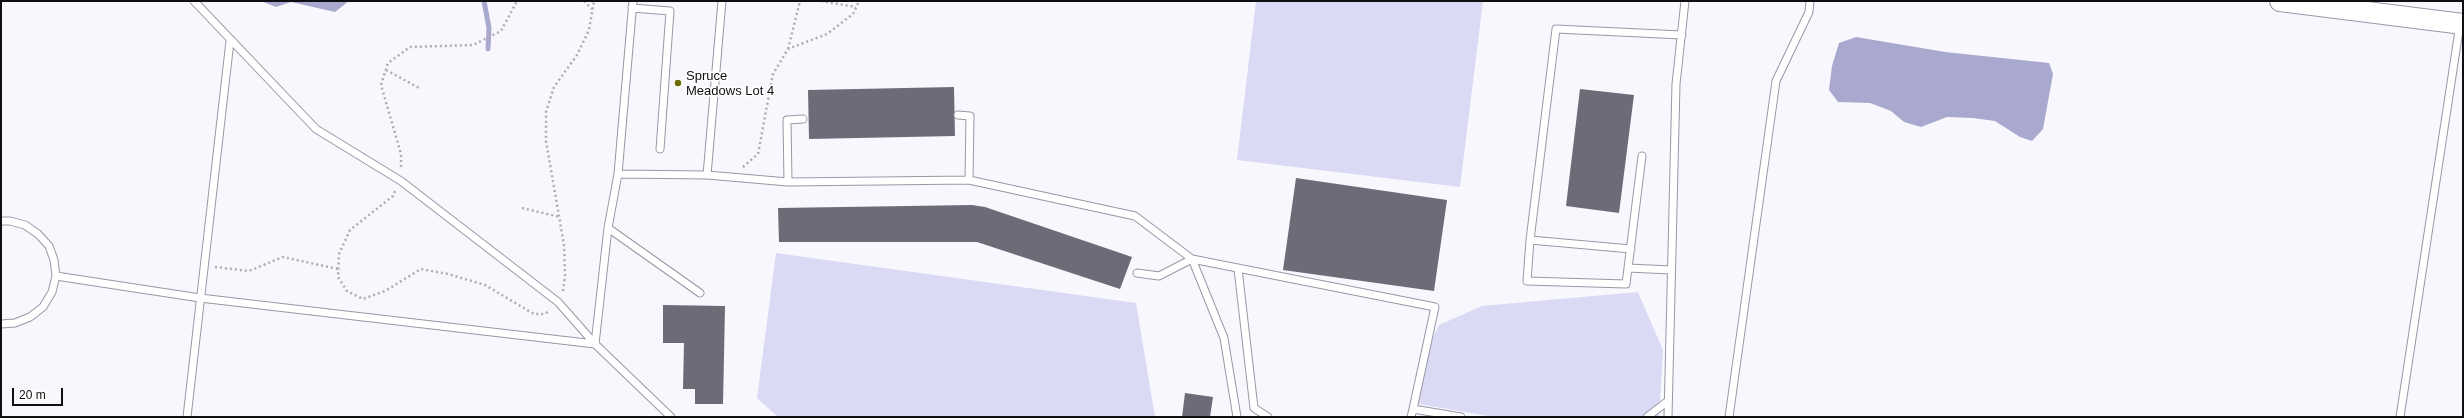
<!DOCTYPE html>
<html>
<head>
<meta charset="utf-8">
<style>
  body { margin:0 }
  #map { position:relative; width:2464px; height:418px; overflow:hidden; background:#f7f7fd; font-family:Arial,sans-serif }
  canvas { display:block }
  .frame { position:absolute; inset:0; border:2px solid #0e0e13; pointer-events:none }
  .scale { position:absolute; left:12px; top:388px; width:51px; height:18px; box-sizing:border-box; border:2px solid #0e0e13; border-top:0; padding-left:5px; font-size:12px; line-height:14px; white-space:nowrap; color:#0e0e13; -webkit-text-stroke:3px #fff; paint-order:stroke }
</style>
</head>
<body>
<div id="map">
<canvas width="2464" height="418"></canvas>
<div class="frame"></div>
<div class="scale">20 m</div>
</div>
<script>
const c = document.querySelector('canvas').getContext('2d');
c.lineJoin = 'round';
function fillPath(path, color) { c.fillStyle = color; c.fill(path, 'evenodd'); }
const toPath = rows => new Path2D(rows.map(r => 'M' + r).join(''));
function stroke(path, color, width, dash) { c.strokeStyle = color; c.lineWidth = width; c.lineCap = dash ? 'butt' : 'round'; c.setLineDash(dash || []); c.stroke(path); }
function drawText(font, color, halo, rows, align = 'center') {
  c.font = font + ' Arial,sans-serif'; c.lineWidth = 3.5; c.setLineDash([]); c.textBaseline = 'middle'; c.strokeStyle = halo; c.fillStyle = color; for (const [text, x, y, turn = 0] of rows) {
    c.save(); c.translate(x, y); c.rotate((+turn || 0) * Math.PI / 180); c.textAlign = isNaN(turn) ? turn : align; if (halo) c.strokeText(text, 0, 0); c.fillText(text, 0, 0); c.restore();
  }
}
fillPath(toPath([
  [1256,1,1483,1,1460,187,1237,160],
  [776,253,1136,303,1155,417,778,417,757,398],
  [1638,292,1663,350,1659,417,1494,417,1419,404,1420,365,1439,325,1482,306]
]), '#dbdaf5');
fillPath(toPath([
  [261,1,349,1,335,12,291,2,276,7],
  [1856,37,1945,52,2049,63,2053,74,2043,129,2032,141,2020,137,1995,121,1973,118,1947,117,1921,127,1904,122,1891,111,1870,103,1838,102,1829,90,1832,66,1839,43]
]), '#a9a8ce');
stroke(toPath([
  [484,1,489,28,488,49]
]), '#a9a8ce', 5);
fillPath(toPath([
  [954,87,955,136,809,139,808,90],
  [1580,89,1634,95,1619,213,1566,206],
  [1296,178,1447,200,1434,291,1283,270],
  [972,205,985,207,1132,257,1120,289,977,242,779,242,778,208],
  [663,305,725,306,723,404,695,404,695,389,683,389,684,343,663,343],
  [1185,393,1213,397,1210,417,1182,417]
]), '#6c6b78');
const service = toPath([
  [194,1,316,129,401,181,558,302,595,344,671,417],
  [632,8,670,11,660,149],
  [958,115,970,116,969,180],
  [618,174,707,175,788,182,969,180,1135,216,1192,259,1224,338,1237,417],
  [707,175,722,1],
  [788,182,787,120,803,119],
  [1,221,10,221,25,225,38,234,49,246,54,260,56,276,52,292,43,307,30,317,15,323,1,324],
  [608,228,700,293],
  [1530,240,1527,281,1626,284,1642,156],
  [1631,249,1530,240,1556,29,1682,35],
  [1628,268,1671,270],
  [1238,269,1254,408,1268,417],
  [1137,273,1159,276,1192,259,1435,307,1413,409],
  [56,276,200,298,595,344],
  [595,344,608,228,618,174,633,1],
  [187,417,230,41],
  [1411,417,1413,409,1461,417],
  [1647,417,1668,401],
  [1668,417,1676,84,1685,1],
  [1729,417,1776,81,1809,12,1810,1],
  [2400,417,2460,24]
]);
const secondary = toPath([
  [2280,1,2463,24]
]);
stroke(service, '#9898a6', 9);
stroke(secondary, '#9898a6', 22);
stroke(toPath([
  [584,1,592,9],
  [821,1,856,7],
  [788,49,800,1],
  [386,70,421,89],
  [401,167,401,154,381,85,388,63,410,47,473,45,501,31,517,1],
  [743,167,758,154,773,74,788,49,827,34,853,14,859,1],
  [395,191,393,196,350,230,339,254,338,277,347,291,363,299,385,291,421,269,448,274,485,285,534,314,545,314,550,310],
  [522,208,560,217],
  [215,267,249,271,283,257,338,269],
  [563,291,565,275,564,245,546,141,546,112,554,87,577,55,589,30,594,1]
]), '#acacb2', 2.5, [2, 3]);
stroke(service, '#fff', 7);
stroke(secondary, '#fff', 20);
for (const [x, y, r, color] of [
  [678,83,4,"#6f6b07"]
]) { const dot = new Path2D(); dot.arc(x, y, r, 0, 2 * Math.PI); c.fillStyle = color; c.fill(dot); stroke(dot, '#fff', 1.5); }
drawText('13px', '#0e0e13', '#fff', [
  ["Spruce",686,76],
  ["Meadows Lot 4",686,91]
], 'left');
</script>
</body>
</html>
